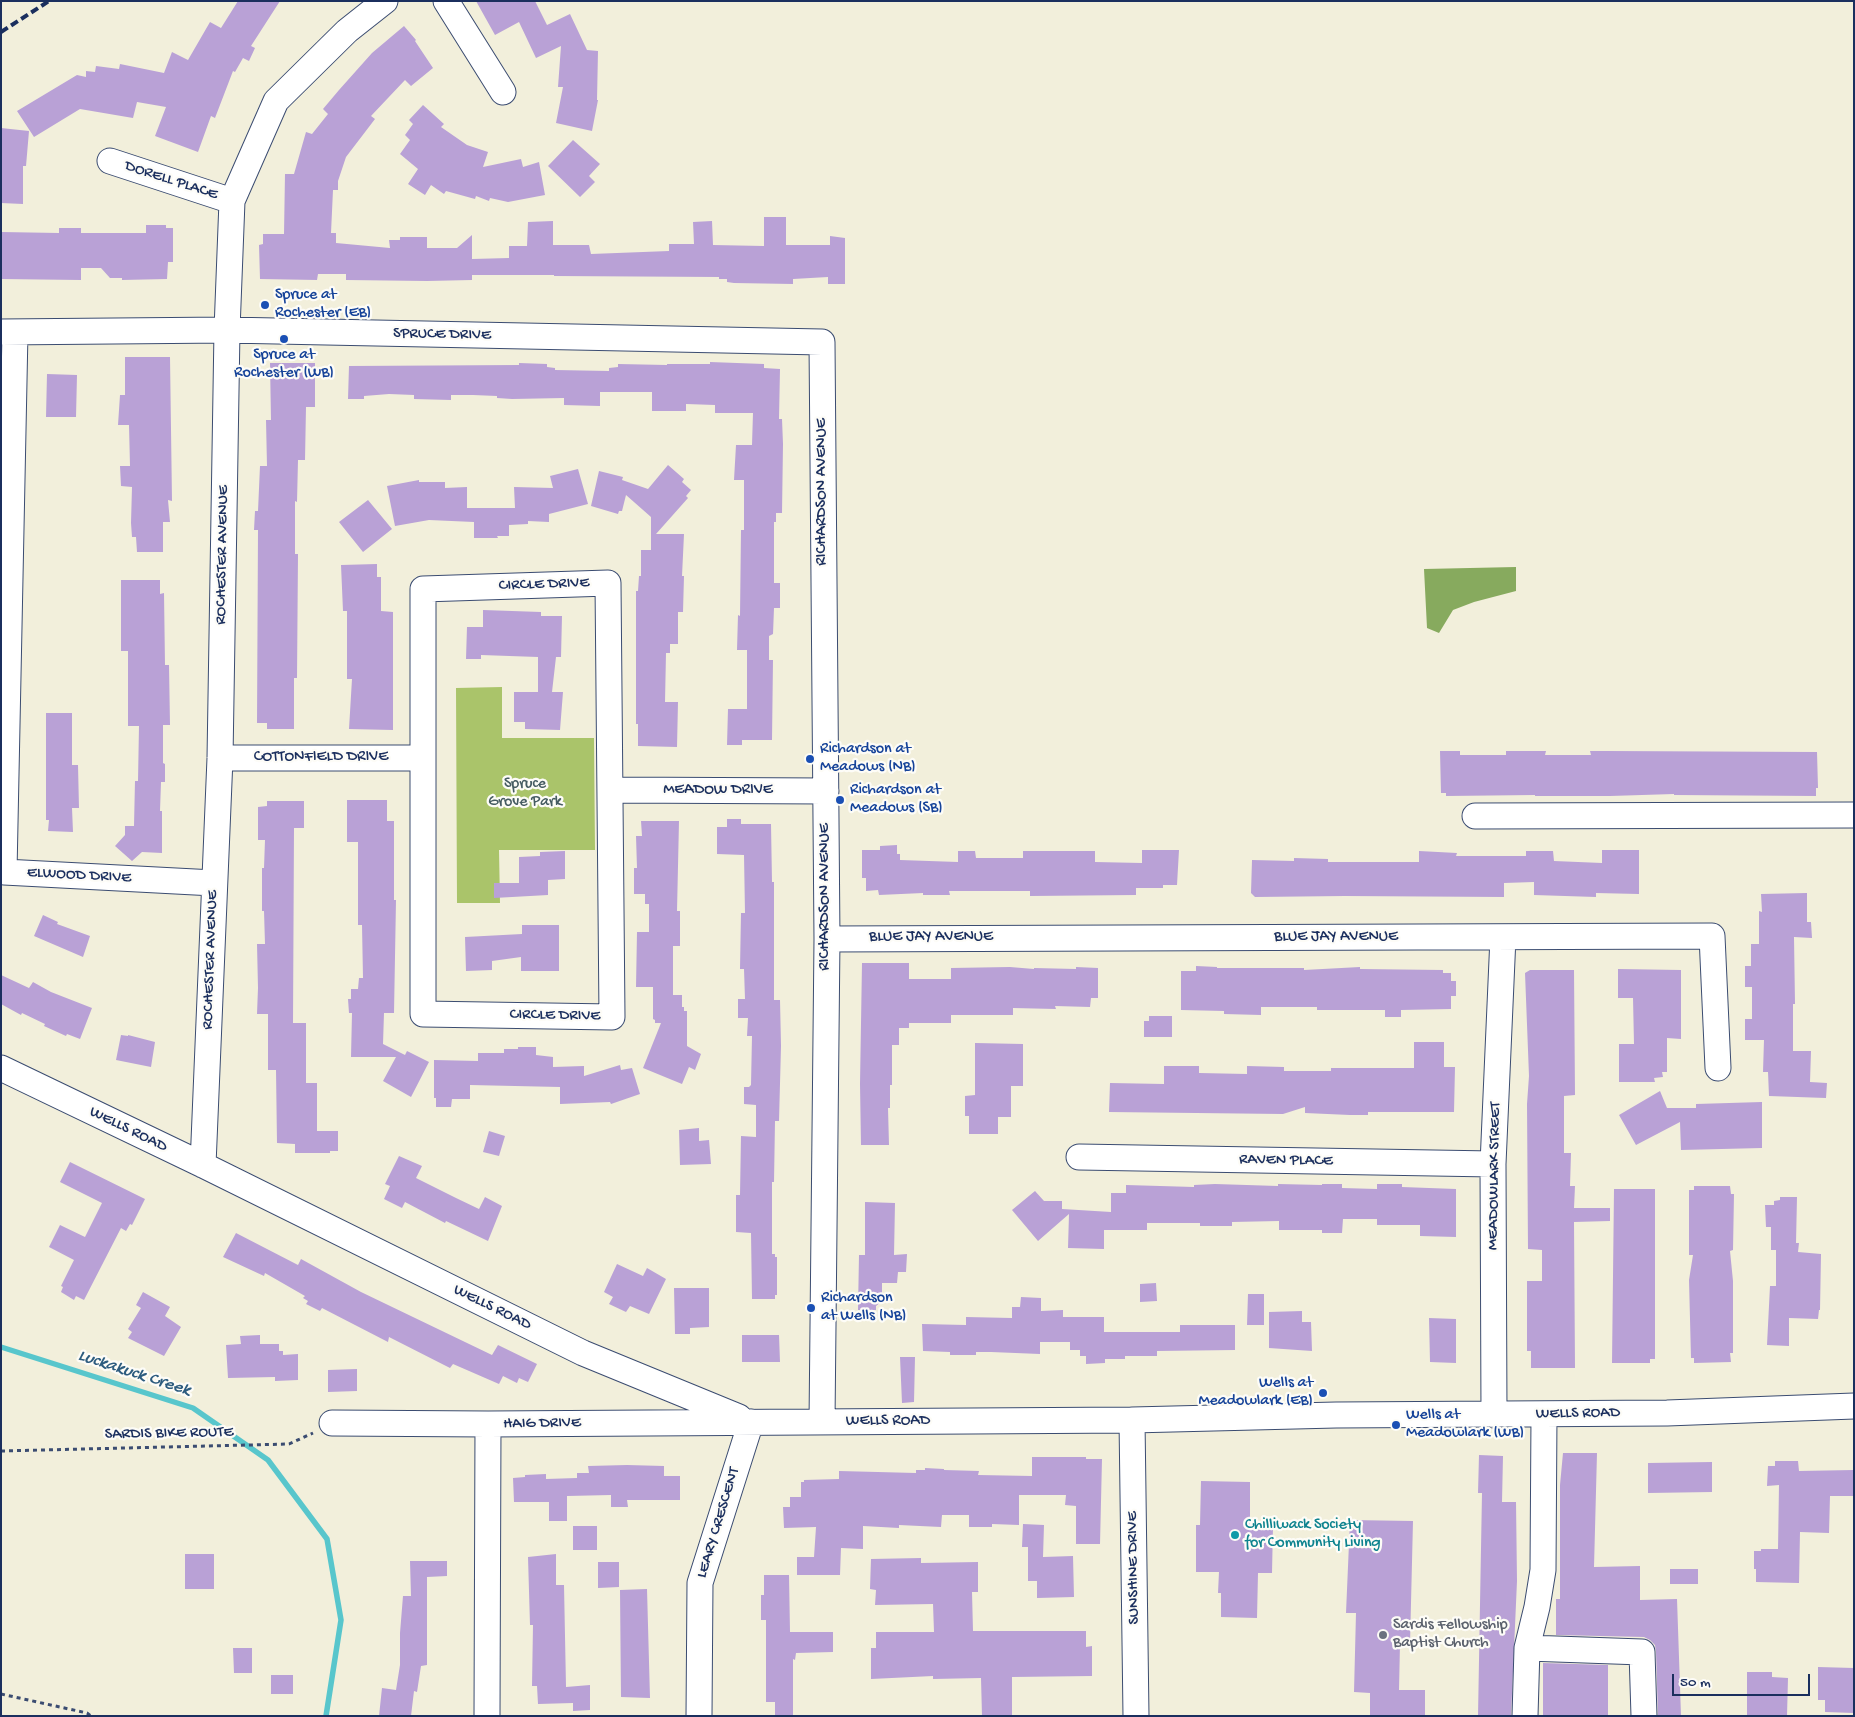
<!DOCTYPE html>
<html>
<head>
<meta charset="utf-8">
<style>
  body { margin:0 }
  #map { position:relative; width:1855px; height:1717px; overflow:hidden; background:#f2efdb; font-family:"Gochi Hand",sans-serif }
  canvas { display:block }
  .frame { position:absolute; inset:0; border:2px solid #1b2f5e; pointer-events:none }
  .scale { position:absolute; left:1672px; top:1674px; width:138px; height:22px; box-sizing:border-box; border:2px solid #1b2f5e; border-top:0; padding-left:6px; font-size:15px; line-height:18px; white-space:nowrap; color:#1b2f5e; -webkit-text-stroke:4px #fdfcf7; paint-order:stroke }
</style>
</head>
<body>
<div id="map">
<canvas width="1855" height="1717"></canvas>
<div class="frame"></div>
<div class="scale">50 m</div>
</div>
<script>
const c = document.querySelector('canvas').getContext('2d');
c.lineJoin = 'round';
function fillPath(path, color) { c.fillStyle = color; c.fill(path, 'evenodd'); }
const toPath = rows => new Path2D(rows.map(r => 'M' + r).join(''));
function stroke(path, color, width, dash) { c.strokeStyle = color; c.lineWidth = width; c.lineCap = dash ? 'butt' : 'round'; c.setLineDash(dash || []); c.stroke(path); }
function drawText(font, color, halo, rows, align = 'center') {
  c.font = font + ' "Gochi Hand",sans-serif'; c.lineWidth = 4.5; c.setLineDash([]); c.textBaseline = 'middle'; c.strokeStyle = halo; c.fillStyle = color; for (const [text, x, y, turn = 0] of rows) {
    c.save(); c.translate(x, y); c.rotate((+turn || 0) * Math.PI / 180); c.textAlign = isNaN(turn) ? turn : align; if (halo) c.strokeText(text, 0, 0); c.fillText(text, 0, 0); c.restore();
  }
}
fillPath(toPath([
  [502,687,502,738,594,738,595,850,499,850,500,903,457,903,456,688]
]), '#aac46a');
fillPath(toPath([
  [1516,567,1516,591,1474,602,1453,610,1439,633,1427,628,1424,569]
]), '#87aa5e');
stroke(toPath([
  [1,1347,193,1408,268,1460,327,1539,341,1620,326,1716]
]), '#58c6cc', 5.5);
fillPath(toPath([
  [238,1,280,1,251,46,255,48,249,61,243,58,235,72,233,71,215,118,211,116,198,152,155,136,166,107,137,102,133,118,80,109,34,137,17,111,77,75,86,77,86,71,95,72,96,66,119,69,120,64,164,73,172,52,188,60,210,22,221,28],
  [476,1,535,1,547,25,570,14,587,50,598,51,597,100,598,100,592,131,556,123,563,87,558,87,561,46,536,58,519,22,495,35],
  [404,26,416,40,415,41,433,68,411,86,405,80,371,116,375,119,346,157,338,181,338,190,333,190,331,233,336,233,336,243,390,248,389,240,400,240,400,237,427,237,427,248,457,248,472,235,472,259,509,258,509,246,527,246,528,222,553,221,553,245,589,245,591,254,669,251,669,244,694,244,693,222,712,221,713,245,764,246,764,217,786,217,786,245,830,245,830,236,845,238,845,284,828,284,828,277,793,279,793,284,734,283,727,282,727,279,719,279,719,277,554,276,554,275,472,275,472,280,427,281,346,280,346,274,318,274,317,280,260,279,259,245,263,244,263,234,284,234,285,174,294,174,306,132,312,134,328,114,323,109,339,90,372,53],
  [423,105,444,124,441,127,467,145,488,152,483,167,521,159,523,167,539,162,545,195,508,202,490,198,489,201,476,196,475,199,446,191,444,194,431,185,425,195,408,184,418,169,400,154,410,140,405,135,413,124,409,120],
  [1,128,29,131,26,166,23,166,23,204,1,203],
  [573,140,600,164,589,176,595,182,580,197,548,166],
  [146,225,166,225,166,228,173,228,173,262,168,262,167,279,122,280,122,278,110,278,101,268,81,268,81,280,1,279,1,232,59,233,59,228,81,228,81,233,146,233],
  [125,357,170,357,172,501,168,500,170,522,163,522,163,552,137,552,136,537,132,537,131,523,132,487,121,486,120,466,130,466,129,425,118,425,120,395,125,395],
  [710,362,764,364,764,368,780,369,779,419,782,419,783,444,782,513,776,513,776,522,774,522,774,583,780,583,780,608,774,608,773,634,769,636,769,660,773,660,772,740,742,740,742,745,727,745,728,709,747,709,747,650,737,650,738,615,740,616,741,530,744,530,744,480,734,480,736,445,752,445,753,413,715,413,715,405,686,404,686,411,652,411,652,392,600,392,600,406,564,405,564,398,512,399,497,398,497,396,473,395,451,395,451,400,414,399,414,395,389,394,364,396,364,399,348,399,349,366,519,365,519,363,547,364,547,367,555,368,555,370,609,371,609,368,618,367,618,364,667,365,667,364,710,364],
  [270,363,315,363,315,407,306,407,305,460,298,460,297,502,295,501,295,554,298,554,297,678,294,678,294,729,267,729,267,723,257,723,258,530,254,530,255,511,258,511,260,466,267,466,266,420,271,420],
  [47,374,77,375,76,417,46,417],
  [668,465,684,479,682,482,691,490,686,496,688,498,656,534,684,534,682,576,684,576,683,612,678,612,678,644,670,644,670,653,666,653,665,702,678,702,677,747,638,746,638,724,636,724,636,591,638,591,639,576,641,576,641,550,651,550,651,517,626,495,622,511,619,511,618,514,591,506,599,471,623,477,622,480,648,489],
  [578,469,588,504,549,514,549,522,528,521,528,524,509,525,509,536,497,536,498,538,474,538,474,522,429,520,395,526,387,486,419,480,419,482,445,482,445,488,467,487,467,508,515,508,514,487,553,488,550,476],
  [368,500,392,529,363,552,339,522],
  [377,564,377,577,381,577,381,611,393,612,393,730,349,729,352,679,347,679,347,611,343,611,341,565],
  [121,580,160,580,160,594,164,593,165,665,169,665,170,725,163,725,163,763,165,764,165,782,161,782,160,811,162,811,162,853,142,852,132,861,115,846,125,835,125,826,134,826,135,781,138,781,139,726,128,726,128,651,121,651],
  [483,610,541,612,541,616,562,616,561,657,556,657,552,692,563,692,560,730,525,729,525,722,514,722,514,692,538,692,538,657,481,655,481,659,466,659,467,627,483,627],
  [46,713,72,713,72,765,78,765,79,808,72,808,73,832,48,831,49,820,46,820],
  [1440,751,1460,751,1460,755,1506,755,1506,751,1546,751,1545,755,1591,755,1590,751,1607,751,1817,752,1818,788,1816,788,1816,796,1674,795,1674,794,1610,796,1535,796,1535,795,1446,796,1446,793,1441,793],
  [347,800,387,800,387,821,394,821,394,900,396,900,394,1013,384,1013,383,1044,405,1055,407,1051,429,1062,411,1097,383,1081,396,1057,351,1057,352,1013,349,1013,348,999,351,999,351,989,358,989,359,978,363,978,362,925,358,925,358,842,347,842],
  [267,801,304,801,304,828,294,828,293,1023,306,1023,306,1083,317,1083,317,1131,338,1131,338,1151,330,1151,330,1153,295,1153,295,1144,277,1143,276,1070,268,1070,268,1014,257,1014,258,988,257,944,265,944,264,911,262,911,262,868,264,868,265,840,258,840,258,807,267,806],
  [727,819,741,819,741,824,771,824,772,882,774,882,774,1000,780,1000,781,1046,779,1121,775,1121,774,1182,772,1182,772,1254,775,1254,775,1257,777,1257,777,1295,775,1295,775,1299,752,1299,751,1233,736,1232,736,1195,740,1195,741,1136,756,1137,756,1105,744,1104,744,1087,749,1087,751,1085,752,1036,747,1036,748,1018,738,1018,738,999,745,999,744,969,740,969,741,913,745,913,744,855,717,854,717,827,727,827],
  [641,821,679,821,677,911,680,911,680,946,673,946,673,995,682,995,682,1007,684,1007,684,1011,687,1011,687,1046,701,1054,695,1070,689,1067,682,1084,643,1068,661,1023,655,1023,655,1020,653,1019,653,987,636,987,637,932,649,932,649,904,645,904,645,894,634,894,634,868,637,868,636,836,642,836],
  [897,845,897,854,900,854,900,860,958,862,958,851,975,851,976,858,1023,858,1023,851,1095,851,1095,862,1142,863,1142,850,1179,850,1177,885,1163,885,1163,888,1136,888,1136,895,1030,896,1030,891,949,891,950,895,923,895,923,893,879,895,878,890,866,891,866,878,862,878,862,850,880,850,880,846],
  [1602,850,1639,850,1639,894,1596,893,1596,897,1534,895,1534,882,1504,883,1504,897,1345,896,1255,897,1251,893,1252,860,1294,861,1294,858,1328,859,1328,862,1419,862,1419,851,1457,853,1456,856,1526,856,1526,851,1553,851,1554,861,1602,863],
  [565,851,565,879,548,880,548,895,494,898,494,883,519,883,519,857,540,856,540,852],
  [1807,893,1807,922,1811,922,1812,938,1794,937,1795,1004,1793,1004,1793,1051,1811,1051,1810,1082,1827,1083,1826,1098,1769,1096,1768,1072,1763,1072,1764,1040,1745,1040,1745,1019,1752,1019,1752,987,1745,987,1745,966,1751,966,1751,944,1759,944,1759,911,1762,912,1761,894],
  [43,915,58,922,57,924,90,936,83,957,34,936],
  [522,925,559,925,559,971,521,971,521,957,492,961,492,970,466,971,465,937,522,934],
  [862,963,909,963,909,979,951,979,951,968,1010,967,1034,969,1034,968,1076,969,1076,967,1098,968,1098,998,1091,998,1090,1007,1055,1006,1056,1009,1013,1008,1013,1015,951,1015,951,1023,909,1023,909,1028,899,1028,899,1045,892,1045,892,1085,890,1085,890,1108,888,1108,889,1145,861,1145,860,1084],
  [1196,966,1217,967,1217,968,1304,968,1304,970,1360,967,1360,969,1443,970,1443,973,1451,973,1451,981,1456,981,1456,996,1451,996,1451,1009,1401,1010,1401,1017,1385,1017,1385,1010,1317,1010,1317,1007,1261,1007,1261,1015,1224,1014,1224,1011,1181,1010,1181,971,1196,971],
  [1618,969,1681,970,1681,1039,1667,1038,1667,1072,1662,1072,1663,1077,1654,1078,1655,1082,1619,1082,1619,1044,1634,1044,1633,998,1618,998],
  [1530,970,1574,970,1575,1095,1564,1096,1564,1153,1571,1153,1570,1186,1575,1186,1574,1208,1610,1208,1610,1221,1574,1222,1575,1368,1531,1368,1531,1351,1527,1351,1527,1281,1542,1281,1542,1250,1528,1249,1527,1104,1529,1076,1525,973],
  [1,975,29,988,33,982,51,992,92,1008,80,1039,67,1034,66,1036,44,1026,45,1024,22,1013,21,1015,1,1004],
  [1149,1016,1172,1016,1172,1037,1144,1037,1144,1021,1149,1021],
  [121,1035,128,1036,128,1035,155,1042,151,1067,116,1060],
  [1414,1042,1444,1042,1444,1067,1455,1067,1454,1112,1368,1112,1368,1115,1350,1115,1305,1113,1305,1107,1283,1114,1109,1112,1110,1083,1164,1084,1164,1066,1199,1066,1199,1073,1247,1074,1247,1066,1284,1067,1284,1071,1331,1071,1331,1068,1414,1068],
  [975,1043,1023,1044,1023,1086,1011,1086,1011,1117,998,1117,998,1134,969,1134,969,1116,965,1116,965,1096,975,1095],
  [518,1047,536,1047,536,1055,553,1057,553,1067,584,1066,584,1076,620,1065,621,1070,632,1068,640,1094,611,1104,610,1102,560,1104,560,1087,470,1085,470,1099,452,1099,451,1107,436,1107,436,1098,434,1098,434,1060,478,1061,478,1053,504,1053,504,1049,518,1049],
  [1660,1091,1667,1108,1696,1108,1696,1104,1762,1102,1762,1148,1681,1150,1680,1122,1636,1145,1619,1115],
  [699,1128,699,1141,709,1140,711,1164,680,1165,679,1130],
  [489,1131,505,1136,499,1156,483,1152],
  [399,1156,422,1166,416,1178,456,1198,479,1209,485,1197,502,1206,488,1241,446,1221,445,1223,405,1202,402,1208,384,1199,390,1186,385,1184],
  [70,1162,145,1199,132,1225,130,1224,126,1231,121,1228,84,1300,76,1296,74,1300,61,1292,63,1287,61,1286,74,1260,49,1247,60,1225,85,1237,102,1203,60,1182],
  [1215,1184,1278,1186,1278,1184,1322,1185,1322,1184,1342,1184,1342,1188,1377,1189,1377,1184,1402,1184,1402,1187,1456,1189,1456,1237,1420,1236,1420,1225,1377,1225,1377,1219,1343,1219,1342,1233,1322,1233,1322,1230,1279,1230,1279,1221,1232,1222,1232,1226,1200,1226,1200,1223,1147,1223,1147,1230,1104,1230,1104,1249,1068,1248,1069,1214,1038,1241,1012,1210,1035,1191,1044,1201,1062,1201,1062,1209,1111,1212,1111,1193,1126,1193,1126,1185,1194,1187,1194,1185],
  [1694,1186,1730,1186,1731,1194,1734,1194,1733,1250,1730,1251,1733,1281,1733,1353,1730,1353,1731,1362,1694,1363,1694,1358,1691,1358,1689,1280,1693,1255,1689,1255,1689,1190,1694,1190],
  [1614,1189,1655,1189,1655,1359,1650,1359,1650,1363,1612,1363],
  [1780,1197,1797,1197,1796,1243,1799,1243,1798,1252,1821,1254,1820,1310,1819,1310,1818,1319,1789,1318,1789,1346,1767,1345,1770,1286,1776,1286,1776,1250,1771,1250,1771,1227,1766,1227,1765,1205,1774,1205,1774,1201,1780,1200],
  [865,1202,895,1203,894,1255,907,1254,906,1272,898,1272,897,1283,882,1283,882,1301,876,1306,876,1310,858,1310,859,1255,865,1255],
  [236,1233,298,1265,301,1259,361,1292,492,1355,498,1345,537,1364,528,1382,519,1378,517,1383,503,1376,499,1384,453,1364,450,1368,389,1337,388,1342,322,1308,320,1311,306,1304,308,1301,303,1298,305,1296,265,1273,264,1276,223,1257],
  [617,1264,643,1276,647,1268,666,1279,649,1314,630,1306,626,1312,609,1304,613,1297,604,1292],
  [1156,1283,1157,1301,1140,1302,1140,1284],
  [674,1288,709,1288,709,1327,690,1328,690,1334,675,1334],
  [143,1292,170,1307,165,1316,181,1327,164,1356,128,1338,132,1332,128,1329,141,1308,136,1305],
  [1248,1294,1264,1294,1264,1325,1247,1325],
  [1021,1297,1041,1298,1041,1311,1063,1310,1063,1317,1104,1317,1104,1332,1180,1332,1180,1325,1235,1325,1235,1350,1157,1351,1157,1356,1125,1356,1125,1359,1105,1359,1105,1363,1086,1364,1086,1356,1080,1356,1080,1350,1070,1350,1070,1342,1040,1342,1040,1354,991,1352,976,1352,976,1355,950,1355,950,1352,923,1351,922,1324,966,1325,966,1317,1012,1318,1012,1307,1020,1307],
  [1302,1311,1302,1322,1311,1322,1312,1351,1269,1348,1269,1312],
  [1429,1318,1456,1319,1456,1363,1430,1362],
  [260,1335,260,1344,279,1344,279,1351,283,1351,283,1355,298,1354,298,1380,275,1381,275,1377,228,1378,226,1345,241,1344,240,1336],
  [742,1335,779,1335,780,1362,742,1362],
  [900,1357,915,1357,914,1402,902,1403],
  [357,1369,357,1391,328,1392,328,1370],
  [1563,1453,1597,1453,1594,1567,1640,1566,1640,1600,1677,1599,1681,1716,1658,1716,1656,1652,1655,1645,1650,1640,1644,1637,1556,1635,1556,1599,1560,1599,1560,1485],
  [1479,1455,1503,1456,1502,1502,1516,1502,1517,1581,1511,1716,1478,1716,1482,1493,1478,1493],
  [1032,1457,1086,1457,1086,1459,1102,1459,1100,1544,1076,1544,1076,1506,1065,1505,1066,1495,1019,1495,1019,1525,992,1524,992,1527,969,1527,969,1515,942,1515,941,1527,899,1525,899,1528,863,1526,863,1549,841,1548,840,1575,797,1575,797,1557,814,1557,816,1527,784,1528,783,1507,790,1507,790,1497,801,1497,801,1482,804,1482,804,1480,839,1479,839,1471,916,1473,916,1470,925,1470,925,1468,944,1469,944,1470,979,1471,978,1475,1032,1476],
  [1775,1461,1798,1461,1799,1471,1854,1470,1854,1496,1830,1496,1829,1533,1800,1532,1799,1583,1756,1582,1756,1569,1754,1569,1754,1551,1761,1551,1761,1549,1778,1549,1779,1485,1767,1486,1768,1466,1775,1466],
  [1712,1462,1712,1492,1648,1493,1648,1463],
  [627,1465,664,1466,664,1476,680,1476,680,1500,627,1500,628,1507,611,1507,611,1495,567,1496,567,1521,549,1521,549,1502,514,1502,513,1478,525,1477,525,1475,546,1474,546,1479,577,1478,577,1473,589,1473,588,1466],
  [1201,1481,1250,1482,1250,1526,1273,1526,1272,1573,1258,1573,1257,1618,1221,1617,1221,1593,1218,1593,1219,1572,1196,1572,1196,1525,1200,1525],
  [1350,1520,1413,1521,1410,1644,1400,1644,1399,1690,1425,1690,1425,1716,1370,1716,1370,1693,1354,1692,1356,1613,1346,1613],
  [1023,1524,1044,1525,1043,1557,1073,1556,1074,1597,1037,1598,1037,1581,1028,1581,1028,1547,1022,1547],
  [573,1526,597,1526,597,1550,573,1550],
  [185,1554,214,1554,214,1589,185,1589],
  [556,1554,556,1585,564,1585,566,1687,590,1685,590,1710,573,1711,573,1703,538,1704,537,1686,532,1686,533,1625,530,1625,528,1557],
  [921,1558,921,1563,978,1562,978,1592,972,1592,973,1631,1086,1631,1086,1647,1092,1646,1092,1676,1012,1677,1012,1716,982,1716,981,1678,933,1679,933,1676,871,1679,871,1648,876,1648,876,1632,934,1632,933,1604,875,1605,876,1590,870,1589,871,1559],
  [410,1561,447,1561,447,1576,427,1577,427,1665,421,1666,417,1692,414,1691,411,1716,379,1716,382,1688,396,1690,400,1665,400,1633,403,1596,411,1596],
  [598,1562,619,1562,619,1587,598,1588],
  [1670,1569,1698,1569,1698,1584,1670,1584],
  [764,1575,789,1575,790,1632,833,1632,833,1652,796,1653,795,1660,793,1659,793,1716,775,1716,775,1702,766,1702,766,1620,761,1620,761,1595,764,1595],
  [647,1589,650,1698,621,1697,620,1590],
  [233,1648,252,1648,252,1673,234,1673],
  [1543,1663,1608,1665,1608,1716,1543,1716],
  [1818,1667,1854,1668,1854,1713,1825,1712,1825,1700,1818,1700],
  [1747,1672,1772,1672,1772,1677,1788,1678,1787,1716,1747,1716],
  [271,1675,293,1675,293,1694,271,1694]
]), '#b9a1d6');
const minor = toPath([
  [446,1,503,92],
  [110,161,232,201],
  [1,332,227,330,822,342,827,939,822,1422],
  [15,332,4,872,214,883],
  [608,583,612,1017,423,1014,423,589,608,583],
  [220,758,423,758],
  [610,790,826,791],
  [1475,816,1854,815],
  [827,939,1712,936,1718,1068],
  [1,1068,203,1165,583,1353,739,1417],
  [1079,1157,1493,1164],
  [203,1165,220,758,227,330,232,201,276,101,347,31,385,1],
  [1494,1415,1493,1164,1503,937],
  [1132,1420,1136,1716],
  [332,1423,488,1424,1132,1420,1336,1415,1667,1413,1854,1406],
  [1527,1648,1642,1652,1644,1716],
  [487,1716,488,1424],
  [699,1716,700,1583,751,1422],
  [1525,1716,1527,1648,1537,1607,1543,1570,1544,1415]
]);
stroke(minor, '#3b4c71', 27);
stroke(toPath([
  [1,1451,289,1444,313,1433],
  [1,1694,87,1713,91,1716]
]), '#3b4c71', 3, [4, 4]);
stroke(minor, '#fff', 25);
stroke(toPath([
  [1,32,49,1]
]), '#1b2f5e', 4, [8, 4]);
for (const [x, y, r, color] of [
  [265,305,5,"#1a4fb4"],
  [284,339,5,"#1a4fb4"],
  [810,759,5,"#1a4fb4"],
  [840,800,5,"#1a4fb4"],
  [811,1308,5,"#1a4fb4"],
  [1323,1393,5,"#1a4fb4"],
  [1396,1425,5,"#1a4fb4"],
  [1235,1535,5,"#0f9aa8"],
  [1383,1635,5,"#6b7280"]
]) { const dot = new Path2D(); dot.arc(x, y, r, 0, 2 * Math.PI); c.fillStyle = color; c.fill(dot); stroke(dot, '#fdfcf7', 2); }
drawText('16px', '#1b2f5e', '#fdfcf7', [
  ["DORELL PLACE",171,181,18],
  ["SPRUCE DRIVE",442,335,1],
  ["RICHARDSON AVENUE",823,492,-90],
  ["ROCHESTER AVENUE",223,555,-89],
  ["CIRCLE DRIVE",544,585,-2],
  ["COTTONFIELD DRIVE",321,758],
  ["MEADOW DRIVE",718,791],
  ["ELWOOD DRIVE",79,876,3],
  ["RICHARDSON AVENUE",826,897,-90],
  ["BLUE JAY AVENUE",931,938],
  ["BLUE JAY AVENUE",1336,938],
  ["ROCHESTER AVENUE",211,960,-88],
  ["CIRCLE DRIVE",555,1016,1],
  ["WELLS ROAD",128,1130,26],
  ["RAVEN PLACE",1286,1161,1],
  ["MEADOWLARK STREET",1495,1176,-89],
  ["WELLS ROAD",492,1308,26],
  ["WELLS ROAD",1578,1414,-1],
  ["WELLS ROAD",888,1422],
  ["HAIG DRIVE",542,1424,-1],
  ["SARDIS BIKE ROUTE",169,1434,-1],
  ["LEARY CRESCENT",719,1523,-73],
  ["SUNSHINE DRIVE",1134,1568,-91]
]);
drawText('16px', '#164399', '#fdfcf7', [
  ["Spruce at",275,296],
  ["Rochester (EB)",275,314],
  ["Spruce at",284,356,"center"],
  ["Rochester (WB)",284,374,"center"],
  ["Richardson at",820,750],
  ["Meadows (NB)",820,768],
  ["Richardson at",850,791],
  ["Meadows (SB)",850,809],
  ["Richardson",821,1299],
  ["at Wells (NB)",821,1317],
  ["Wells at",1313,1384,"right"],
  ["Meadowlark (EB)",1313,1402,"right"],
  ["Wells at",1406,1416],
  ["Meadowlark (WB)",1406,1434]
], 'left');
drawText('16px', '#465c62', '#fdfcf7', [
  ["Spruce",525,785],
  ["Grove Park",525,803]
]);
drawText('16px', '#0d838f', '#fdfcf7', [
  ["Chilliwack Society",1245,1526],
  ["for Community Living",1245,1544]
], 'left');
drawText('16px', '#5b616d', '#fdfcf7', [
  ["Sardis Fellowship",1393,1626],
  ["Baptist Church",1393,1644]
], 'left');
drawText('italic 18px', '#2d5c7f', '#fdfcf7', [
  ["Luckakuck Creek",134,1374,18]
]);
</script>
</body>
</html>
